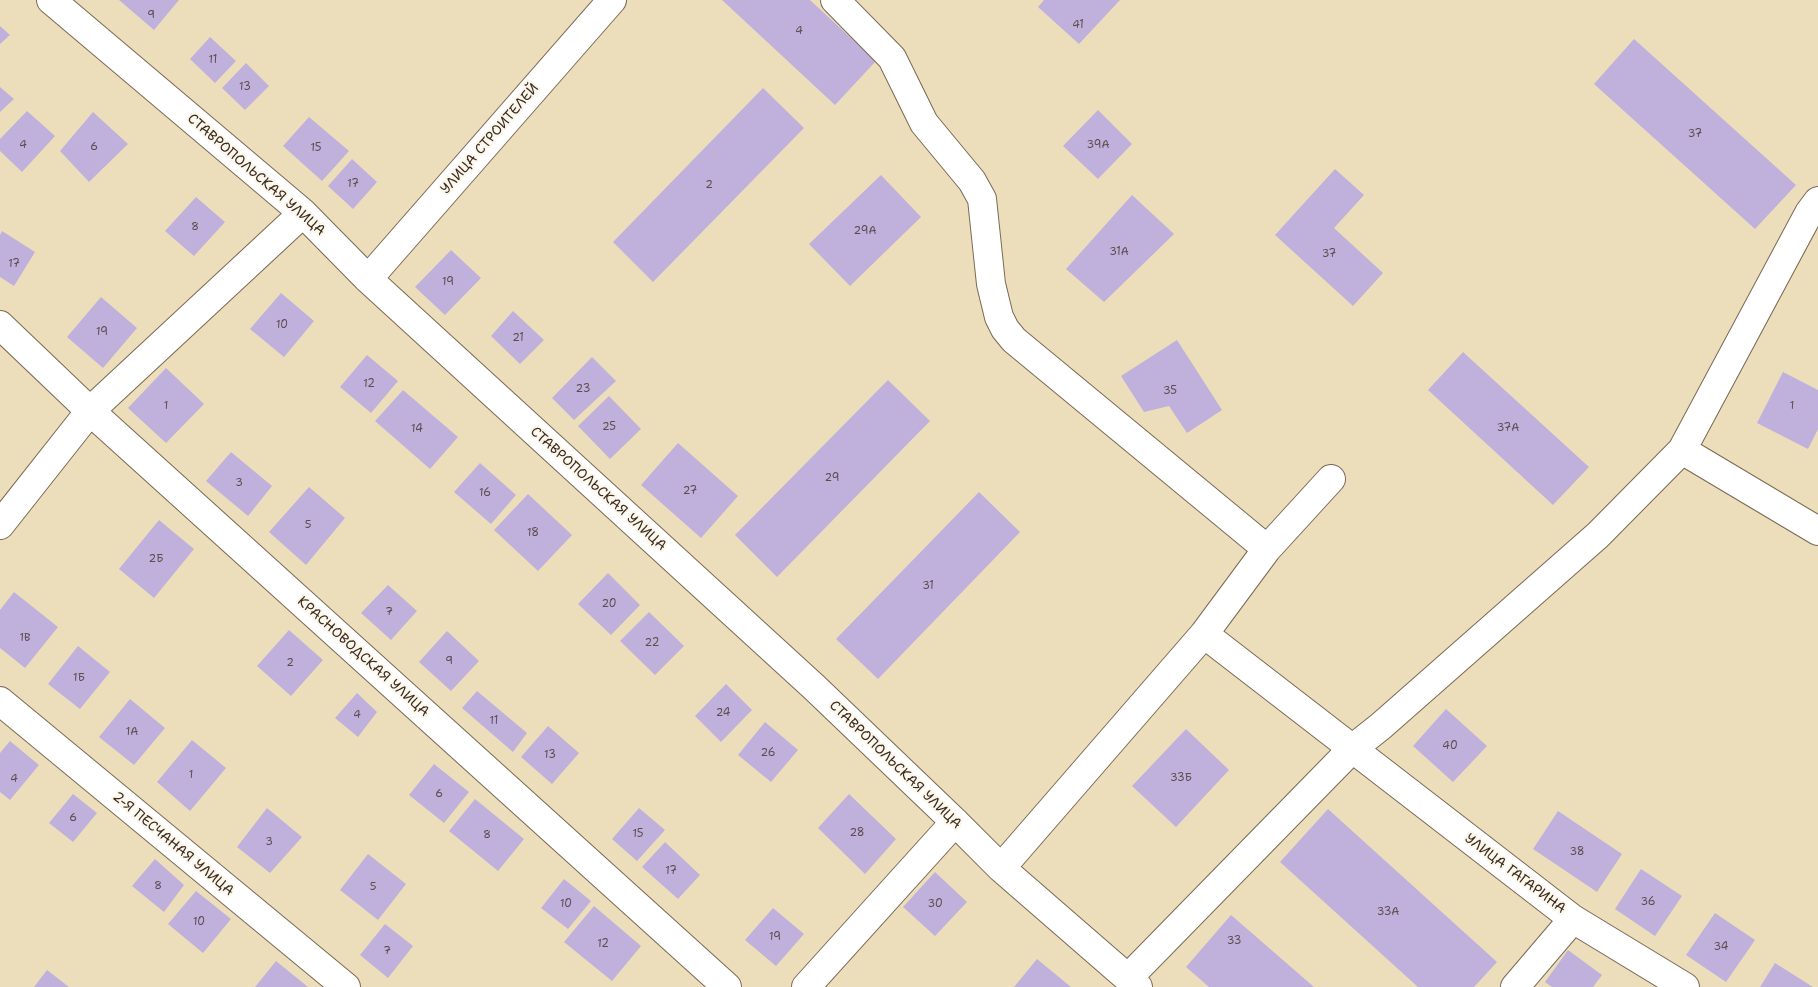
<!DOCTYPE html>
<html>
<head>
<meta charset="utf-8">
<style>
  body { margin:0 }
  canvas { display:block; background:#ecdebb }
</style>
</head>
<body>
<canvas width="1818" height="987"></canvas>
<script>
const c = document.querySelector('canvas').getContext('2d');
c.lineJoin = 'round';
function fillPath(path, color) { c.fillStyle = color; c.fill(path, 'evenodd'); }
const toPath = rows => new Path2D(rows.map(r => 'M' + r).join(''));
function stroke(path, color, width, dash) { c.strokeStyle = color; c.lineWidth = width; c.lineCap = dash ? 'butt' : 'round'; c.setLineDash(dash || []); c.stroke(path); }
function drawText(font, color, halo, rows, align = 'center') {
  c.font = font + ' "Shantell Sans",sans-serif'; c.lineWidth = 4.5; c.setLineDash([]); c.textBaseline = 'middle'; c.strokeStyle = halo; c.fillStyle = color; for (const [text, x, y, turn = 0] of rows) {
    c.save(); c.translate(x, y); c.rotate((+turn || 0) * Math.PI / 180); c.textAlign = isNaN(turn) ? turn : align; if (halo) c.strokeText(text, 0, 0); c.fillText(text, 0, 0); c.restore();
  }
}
fillPath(toPath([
  [119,0,179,0,154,30],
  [722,0,810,0,876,61,835,105],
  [1044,0,1120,0,1079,44,1038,7],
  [0,26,10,35,0,44],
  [210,37,236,61,215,83,190,59],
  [1634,39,1796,185,1755,229,1594,84],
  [246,63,269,86,245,110,222,88],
  [0,87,14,99,0,112],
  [763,88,804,128,653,282,613,242],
  [1098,110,1132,144,1098,179,1063,146],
  [27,111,55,136,22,172,0,151,0,139],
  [93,112,128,144,89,182,60,151],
  [309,117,349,151,322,181,283,146],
  [352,159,377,182,353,209,328,186],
  [1335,169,1364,195,1334,228,1383,273,1353,306,1275,235],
  [881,175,921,217,850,286,809,244],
  [1132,195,1174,234,1104,302,1066,269],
  [196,197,225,222,194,256,165,231],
  [2,231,35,252,14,286,0,277,0,235],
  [451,250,481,278,445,315,415,287],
  [281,293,314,321,284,357,250,329],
  [101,297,137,328,103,368,67,337],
  [513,311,544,340,520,364,491,336],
  [1177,340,1222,410,1187,433,1169,406,1144,412,1121,376],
  [1463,352,1589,467,1553,505,1428,390],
  [367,355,398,381,371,413,340,387],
  [592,357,616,381,574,420,552,398],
  [166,368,204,404,166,443,128,408],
  [1783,372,1818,390,1818,429,1808,449,1757,423],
  [888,380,930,421,777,577,735,535],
  [403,390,458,437,430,469,375,421],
  [609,396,641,429,610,459,578,426],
  [678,443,738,496,701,538,641,485],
  [231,452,272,486,248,516,206,481],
  [480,463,516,495,491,524,454,492],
  [309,487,345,518,306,565,269,532],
  [979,492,1020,532,878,679,836,639],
  [528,494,572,535,538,571,494,530],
  [159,520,194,549,154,598,119,569],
  [608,573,640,605,611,635,578,604],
  [388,585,417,611,391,640,361,613],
  [14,592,58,627,25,668,0,648,0,610],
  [649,612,684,646,655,675,620,641],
  [289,630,323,660,291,696,257,666],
  [447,631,479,661,451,691,419,662],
  [78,646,110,672,80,709,48,684],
  [726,684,752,710,721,742,695,716],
  [477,691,527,733,513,752,462,708],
  [357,693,377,712,358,737,335,718],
  [130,699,165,728,134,765,99,737],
  [1446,709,1487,746,1453,782,1413,746],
  [765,722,798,750,771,782,738,755],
  [548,726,579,753,552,784,521,757],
  [1186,729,1229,770,1176,827,1132,786],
  [192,740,226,768,190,811,157,782],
  [10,741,39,765,10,800,0,792,0,753],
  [434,764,469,792,444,823,409,795],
  [73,794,97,813,73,842,49,823],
  [849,794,896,839,865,874,818,828],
  [475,799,524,839,498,871,449,831],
  [267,808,302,837,270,873,237,847],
  [639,808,665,830,637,861,612,839],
  [1328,809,1497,962,1474,987,1418,987,1280,862],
  [1558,811,1622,854,1597,892,1533,849],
  [665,842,700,875,678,899,642,867],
  [368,854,406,884,378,920,340,890],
  [155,859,184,885,164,912,132,886],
  [1641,869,1682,896,1655,936,1615,909],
  [935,872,967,902,935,936,903,907],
  [564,879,591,901,568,929,541,908],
  [196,891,231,919,203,953,168,924],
  [594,906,641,946,612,981,564,942],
  [773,908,804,934,776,966,745,940],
  [1715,913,1755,940,1726,982,1686,955],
  [1231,915,1314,987,1209,987,1186,967],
  [385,924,413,946,388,978,360,955],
  [1568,950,1602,975,1593,987,1552,987,1545,982],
  [1037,959,1071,987,1014,987],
  [276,961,308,987,255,987],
  [1775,963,1813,987,1760,987],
  [47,970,69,987,34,987]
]), '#c0b0dc');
const street = toPath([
  [51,0,303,213,368,279,814,687,955,822,1001,868,1138,987],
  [835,0,892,58,924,123,972,181,982,199,991,284,999,317,1005,329,1014,340,1267,549],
  [368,279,612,0],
  [0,325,90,411,727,987],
  [1682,450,1818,531],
  [0,525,90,411,303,213],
  [1204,634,1573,919,1685,987],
  [0,701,346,987],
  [1001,868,1204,634,1267,549,1331,479],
  [1128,978,1352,749,1381,726,1598,535,1682,450,1809,213,1818,201],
  [806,987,955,822],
  [1515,987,1573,919]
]);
stroke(street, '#796955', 30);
stroke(street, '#fff', 28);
drawText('11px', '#5c4c4e', null, [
  ["9",151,15],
  ["41",1078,25],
  ["4",799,31],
  ["11",213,60],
  ["13",245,87],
  ["37",1695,134],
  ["4",23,145],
  ["39А",1098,145],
  ["6",94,147],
  ["15",316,148],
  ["17",353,184],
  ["2",709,185],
  ["8",195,227],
  ["29А",865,231],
  ["31А",1119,252],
  ["37",1329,254],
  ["17",14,264],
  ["19",448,282],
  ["10",282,325],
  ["19",102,332],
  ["21",518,338],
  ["12",369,384],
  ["23",583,389],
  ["35",1170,391],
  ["1",166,406],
  ["1",1792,406],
  ["25",609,427],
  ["37А",1508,428],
  ["14",417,429],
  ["29",832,478],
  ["3",239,483],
  ["27",690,491],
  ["16",485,493],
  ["5",308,525],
  ["18",533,533],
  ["2Б",156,559],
  ["31",928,586],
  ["20",609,604],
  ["7",389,612],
  ["1В",25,638],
  ["22",652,643],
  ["9",449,661],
  ["2",290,663],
  ["1Б",79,678],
  ["24",723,713],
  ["4",357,715],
  ["11",494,721],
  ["1А",132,732],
  ["40",1450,746],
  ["26",768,753],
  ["13",550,755],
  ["1",191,775],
  ["33Б",1181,778],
  ["4",14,779],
  ["6",439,794],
  ["6",73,818],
  ["28",857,833],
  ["15",638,834],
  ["8",487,835],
  ["3",269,842],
  ["38",1577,852],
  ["17",671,871],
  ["8",158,886],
  ["5",373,887],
  ["36",1648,902],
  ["10",566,904],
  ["30",935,904],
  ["33А",1388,912],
  ["10",199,922],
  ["19",775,937],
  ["33",1234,941],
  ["12",603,944],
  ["34",1721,947],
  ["7",387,951]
]);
drawText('14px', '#3b2a1e', '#fbf7ec', [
  ["УЛИЦА СТРОИТЕЛЕЙ",490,139,-49],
  ["СТАВРОПОЛЬСКАЯ УЛИЦА",256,175,41],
  ["СТАВРОПОЛЬСКАЯ УЛИЦА",598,489,42],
  ["КРАСНОВОДСКАЯ УЛИЦА",363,657,42],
  ["СТАВРОПОЛЬСКАЯ УЛИЦА",895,765,44],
  ["2-Я ПЕСЧАНАЯ УЛИЦА",173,844,40],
  ["УЛИЦА ГАГАРИНА",1515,874,37]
]);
</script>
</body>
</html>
